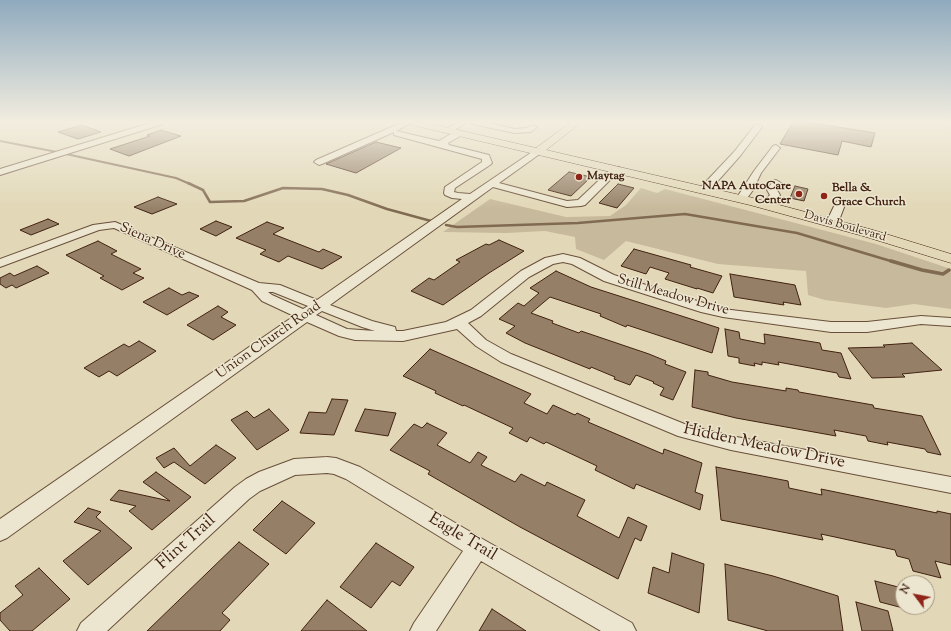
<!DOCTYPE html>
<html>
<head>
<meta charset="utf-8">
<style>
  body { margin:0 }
  #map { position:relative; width:951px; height:631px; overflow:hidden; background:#e2d8b7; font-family:"Sorts Mill Goudy",serif }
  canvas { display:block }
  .north { position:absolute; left:895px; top:575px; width:40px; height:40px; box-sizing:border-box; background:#ece6d0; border:1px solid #a89783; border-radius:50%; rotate:302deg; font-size:11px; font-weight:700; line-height:16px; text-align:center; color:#412110 }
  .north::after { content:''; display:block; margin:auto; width:14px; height:18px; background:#8f2418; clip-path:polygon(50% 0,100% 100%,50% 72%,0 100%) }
</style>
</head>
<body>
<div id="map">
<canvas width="951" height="631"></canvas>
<div class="north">N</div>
</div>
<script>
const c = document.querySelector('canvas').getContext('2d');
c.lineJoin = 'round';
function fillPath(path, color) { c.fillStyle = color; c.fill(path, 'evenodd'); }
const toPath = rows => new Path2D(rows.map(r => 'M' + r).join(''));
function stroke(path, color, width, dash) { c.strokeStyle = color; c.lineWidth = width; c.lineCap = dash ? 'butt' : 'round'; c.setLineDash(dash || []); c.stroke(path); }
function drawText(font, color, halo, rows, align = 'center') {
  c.font = font + ' "Sorts Mill Goudy",serif'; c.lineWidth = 3; c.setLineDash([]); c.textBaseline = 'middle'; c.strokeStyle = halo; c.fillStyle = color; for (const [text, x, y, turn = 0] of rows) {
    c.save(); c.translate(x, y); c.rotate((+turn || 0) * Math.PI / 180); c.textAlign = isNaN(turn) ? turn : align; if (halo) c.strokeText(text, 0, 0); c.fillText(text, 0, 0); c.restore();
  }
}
fillPath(toPath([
  [641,188,657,193,665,189,876,244,951,269,951,309,914,304,886,308,825,300,808,295,806,271,718,264,626,241,604,260,576,249,575,237,545,231,506,233,443,232,490,199,566,217,610,216,626,205]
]), '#c7b99b');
stroke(toPath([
  [0,141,57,152],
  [66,154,176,178,190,184]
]), '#816a52', 2);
stroke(toPath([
  [188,183,203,190,210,202,244,201,283,188,322,189,348,195,387,209,431,221],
  [446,225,457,227,578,223,685,214,797,233,894,262]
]), '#816a52', 2.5);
stroke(toPath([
  [891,261,922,270,943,274,949,270]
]), '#816a52', 3.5);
const building = toPath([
  [793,122,807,122,875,133,871,147,842,141,838,155,780,144,793,122],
  [82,125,101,132,78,139,58,132,82,125],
  [161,130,181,136,129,156,110,149,150,136,147,135,161,130],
  [376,142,401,148,356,173,326,164,376,142],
  [569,172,591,177,571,196,548,190,569,172],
  [618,184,634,188,617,208,599,203,618,184],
  [795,186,808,189,804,201,790,198,795,186],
  [158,197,177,204,152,214,134,207,158,197],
  [48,219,59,224,31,235,20,230,48,219],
  [216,221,232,227,216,236,200,229,216,221],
  [267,222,284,228,273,234,319,252,323,249,342,257,322,269,288,256,279,262,260,254,266,250,236,238,267,222],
  [499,240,524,251,489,273,443,305,411,291,429,278,434,280,460,262,456,260,486,244,489,245,499,240],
  [98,241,117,251,111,254,141,269,133,273,144,278,122,290,100,278,104,276,66,255,98,241],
  [634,249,691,265,690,267,722,276,713,293,697,288,697,289,665,279,669,273,650,267,646,274,621,266,634,249],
  [37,266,49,273,16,288,12,285,6,288,0,284,0,278,10,273,14,276,37,266],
  [556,271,591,287,719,328,712,353,627,325,626,327,600,316,601,314,550,297,531,313,553,321,552,323,579,333,581,331,649,354,666,361,665,364,686,372,673,400,660,395,664,388,653,383,654,382,636,375,630,385,614,379,615,377,591,367,590,369,525,343,506,333,515,326,499,319,518,303,524,306,539,293,530,288,556,271],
  [730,274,795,285,801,305,783,302,784,305,734,297,730,274],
  [169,288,182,295,189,292,199,296,167,315,143,302,169,288],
  [218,306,228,312,221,317,236,325,213,340,187,325,218,306],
  [725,329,739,332,740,339,765,344,764,334,820,343,822,350,841,353,851,379,839,377,837,373,778,362,779,365,762,362,762,365,754,363,755,366,739,363,739,358,728,356,725,329],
  [139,341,156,351,117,376,109,371,99,377,84,368,124,344,129,347,139,341],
  [912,343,942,370,902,374,905,377,872,378,848,348,885,347,883,345,912,343],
  [430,349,531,394,524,403,547,414,553,405,575,415,577,413,590,419,588,422,663,454,664,449,702,463,695,492,703,495,700,510,636,484,634,489,595,470,597,466,546,442,544,444,530,437,527,442,509,433,513,428,464,405,463,406,435,393,436,391,403,376,430,349],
  [695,370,708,372,708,375,732,382,786,391,786,388,798,390,799,392,873,405,874,408,922,416,941,455,927,452,925,449,887,442,888,445,868,441,866,436,834,430,836,436,736,418,692,407,695,370],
  [332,399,348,400,334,435,300,433,309,412,326,413,332,399],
  [269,409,289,430,257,450,231,420,247,411,254,418,269,409],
  [365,409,396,413,388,436,355,431,365,409],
  [427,423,447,433,437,445,470,463,478,452,487,457,481,465,515,482,521,474,545,486,547,482,585,500,577,516,619,538,628,517,647,526,641,541,635,538,618,579,520,527,428,474,430,471,390,450,414,424,422,428,427,423],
  [216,445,236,458,205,484,174,462,164,468,156,458,174,448,190,466,216,445],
  [716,467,788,481,789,488,822,495,821,489,937,513,937,511,951,514,951,565,935,561,941,578,913,571,909,559,897,556,895,550,821,534,823,540,721,520,716,467],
  [156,472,191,497,152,530,129,511,136,506,110,500,119,490,170,501,143,482,156,472],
  [282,501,315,523,286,554,253,530,282,501],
  [88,508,101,512,96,517,132,548,88,585,63,561,101,531,74,522,88,508],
  [239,542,269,564,222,613,230,620,220,631,147,631,239,542],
  [376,543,414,567,400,586,392,581,371,608,340,587,376,543],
  [672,553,704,564,699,613,648,593,653,567,669,573,672,553],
  [725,564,773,576,838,596,843,631,768,631,728,620,725,564],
  [39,568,70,599,32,631,10,631,0,620,0,613,23,595,15,586,39,568],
  [875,581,902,588,903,608,880,602,875,581],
  [327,600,367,631,301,631,327,600],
  [856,602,888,611,893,631,862,631,856,602],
  [492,609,526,631,479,631,492,609]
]);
fillPath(building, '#958067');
stroke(building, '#412110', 1);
const minor = toPath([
  [153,122,164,122,163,124,0,175,0,169,153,122],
  [403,122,413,122,396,131,439,141,456,131,462,131,463,133,462,135,448,143,449,145,489,155,492,163,490,165,455,188,454,192,458,193,470,194,538,148,542,151,541,153,499,183,567,201,578,200,613,167,619,167,621,169,585,205,581,206,567,207,493,187,330,305,372,321,395,327,396,331,403,331,446,322,471,310,521,271,545,258,563,254,580,258,614,275,723,309,831,322,867,322,921,316,951,318,951,326,921,324,867,332,831,332,723,317,701,312,604,281,572,264,563,262,553,264,529,277,481,316,468,323,486,340,511,354,687,425,731,436,951,477,951,493,731,450,678,436,501,362,476,346,457,329,403,341,355,340,339,336,307,322,7,538,0,541,0,519,294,316,262,301,252,290,114,228,99,230,0,267,0,259,93,225,115,222,259,283,280,285,317,300,462,199,452,198,445,195,444,193,445,187,482,162,482,159,394,135,394,132,322,164,319,165,314,162,316,160,403,122],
  [268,292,273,292,308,306,303,309,272,295,268,292],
  [322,311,362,327,375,331,347,329,316,315,322,311],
  [458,122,468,122,451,132,445,132,444,130,458,122],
  [471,122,485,122,515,129,526,128,533,125,537,127,531,132,515,133,472,124,471,122],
  [755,125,761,125,762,127,740,156,708,192,700,192,699,190,700,188,734,152,755,125],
  [776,145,780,148,761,173,753,190,745,201,737,201,736,199,754,171,773,146,776,145],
  [776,180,781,183,777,190,780,195,769,207,761,207,760,205,770,195,767,190,773,181,776,180],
  [841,199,846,202,838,223,832,226,828,225,826,223,836,202,841,199],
  [327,457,336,458,360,467,486,541,632,623,636,631,601,631,481,561,436,631,410,631,414,623,463,551,346,479,334,474,327,473,295,475,260,491,249,499,107,631,77,631,81,623,235,487,246,479,259,472,294,459,327,457]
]);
const major = toPath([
  [407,122,423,122,536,148,571,122,582,122,546,150,753,198,873,230,951,254,951,263,863,236,750,205,412,125,407,122]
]);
stroke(minor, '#694f3a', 2);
stroke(major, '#412110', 1);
fillPath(minor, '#ece6d0');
fillPath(major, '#e2d8b7');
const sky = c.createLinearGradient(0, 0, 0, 210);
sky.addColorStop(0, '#8faabe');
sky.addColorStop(0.58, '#f2eddf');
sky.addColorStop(1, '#f2eddf00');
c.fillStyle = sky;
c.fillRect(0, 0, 951, 210);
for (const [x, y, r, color] of [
  [579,177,4,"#8f2418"],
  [799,194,4,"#8f2418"],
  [824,196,4,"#8f2418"]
]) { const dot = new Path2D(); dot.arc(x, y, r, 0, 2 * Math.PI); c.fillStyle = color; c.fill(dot); stroke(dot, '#ece6d0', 1.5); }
drawText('bold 12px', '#412110', '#ece6d0', [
  ["Maytag",587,177],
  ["NAPA AutoCare",791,187,"right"],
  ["Center",791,201,"right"],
  ["Bella &",832,189],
  ["Grace Church",832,203]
], 'left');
drawText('12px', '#412110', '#ece6d0', [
  ["Davis Boulevard",845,227,16]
]);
drawText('14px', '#412110', '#ece6d0', [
  ["Siena Drive",152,242,24],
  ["Still Meadow Drive",673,296,16],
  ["Union Church Road",269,341,-35]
]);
drawText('17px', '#412110', '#ece6d0', [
  ["Hidden Meadow Drive",764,447,12],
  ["Eagle Trail",462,538,31],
  ["Flint Trail",187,543,-42]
]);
</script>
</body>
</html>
